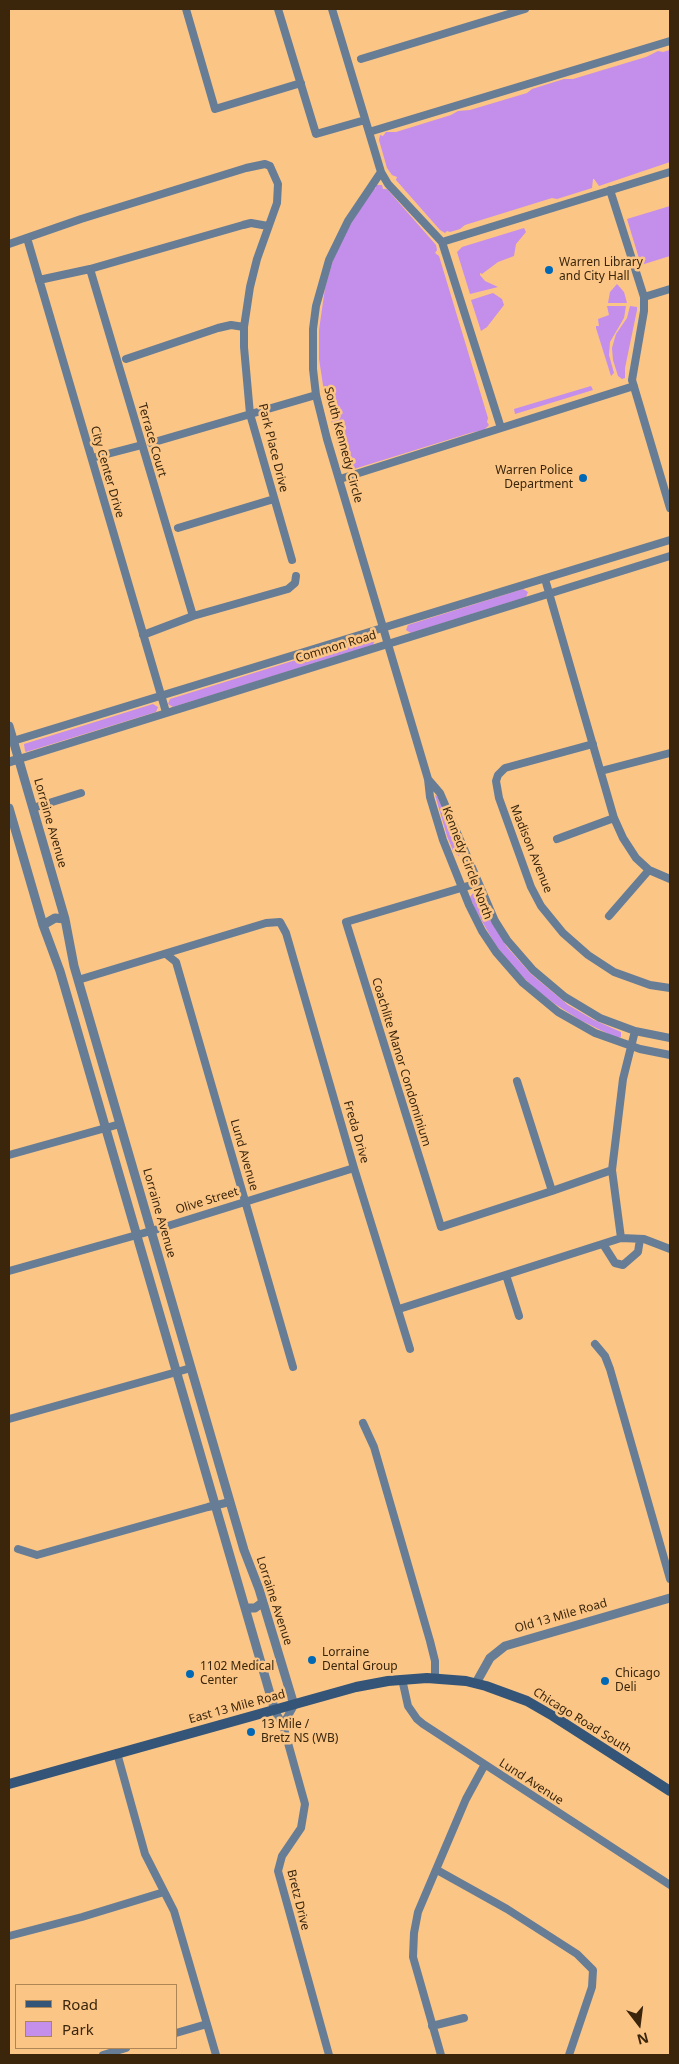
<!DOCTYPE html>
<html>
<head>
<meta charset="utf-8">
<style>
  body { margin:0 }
  #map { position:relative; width:679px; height:2064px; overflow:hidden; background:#fbc586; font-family:"Noto Sans",sans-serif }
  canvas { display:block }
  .frame { position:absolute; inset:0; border:10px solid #3b260c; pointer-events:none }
  .legend { position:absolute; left:15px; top:1984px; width:162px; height:65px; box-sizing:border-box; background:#fbc586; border:1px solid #ae8555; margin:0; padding:6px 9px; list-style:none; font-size:15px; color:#3b260c }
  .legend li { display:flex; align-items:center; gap:10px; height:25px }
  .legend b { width:25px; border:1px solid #ae8555 }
  .north { position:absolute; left:614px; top:1999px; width:50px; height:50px; -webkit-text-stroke:4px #fbc586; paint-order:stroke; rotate:165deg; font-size:14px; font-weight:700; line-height:20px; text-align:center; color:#3b260c }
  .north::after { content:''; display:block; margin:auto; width:18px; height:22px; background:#3b260c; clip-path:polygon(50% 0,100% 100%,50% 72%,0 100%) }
</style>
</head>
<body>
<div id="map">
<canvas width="679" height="2064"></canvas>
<div class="frame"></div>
<ul class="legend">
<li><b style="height:6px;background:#345577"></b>Road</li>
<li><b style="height:14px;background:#c48eeb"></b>Park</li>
</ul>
<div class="north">N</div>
</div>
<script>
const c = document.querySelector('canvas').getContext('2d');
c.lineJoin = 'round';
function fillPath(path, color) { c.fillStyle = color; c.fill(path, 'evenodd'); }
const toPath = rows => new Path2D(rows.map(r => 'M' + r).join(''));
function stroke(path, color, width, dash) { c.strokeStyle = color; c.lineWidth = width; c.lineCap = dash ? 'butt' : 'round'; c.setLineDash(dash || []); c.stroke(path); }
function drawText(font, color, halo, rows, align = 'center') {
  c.font = font + ' "Noto Sans",sans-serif'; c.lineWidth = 5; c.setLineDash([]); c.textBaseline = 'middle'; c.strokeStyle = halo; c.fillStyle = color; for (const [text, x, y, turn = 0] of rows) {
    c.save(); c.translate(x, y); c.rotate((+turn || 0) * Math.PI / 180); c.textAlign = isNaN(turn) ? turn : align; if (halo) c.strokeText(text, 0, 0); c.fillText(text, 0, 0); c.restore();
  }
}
fillPath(toPath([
  [670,50,670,162,599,186,594,179,593,179,592,188,557,199,552,198,465,225,460,229,450,232,447,231,445,233,440,230,396,180,397,177,392,175,387,168,379,140,380,135,383,136,386,132,396,132,451,115,458,111,470,110,527,93,532,89,564,79,573,79,646,57,658,51,663,52],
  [376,185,382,185,383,189,387,189,436,245,437,250,435,253,439,256,488,418,487,422,489,425,484,430,470,433,354,469,349,467,347,469,343,466,325,398,319,359,319,330,325,288,335,253,345,233,372,190,376,188],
  [670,206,670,256,641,265,627,219],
  [524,228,526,232,516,244,514,256,498,262,482,274,480,273,480,275,485,281,498,287,470,294,457,252,462,247],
  [617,284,624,292,627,303,608,303,610,292],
  [493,293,502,299,504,305,487,327,481,331,471,300],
  [607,306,626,306,624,318,610,342,609,355,614,373,611,376,596,328,596,326,599,326,598,319,609,315],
  [630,306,637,307,637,310,625,368,625,378,622,379,618,376,613,360,612,348,616,334,627,318],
  [591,386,593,390,515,414,514,409],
  [523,589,528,592,526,597,411,633,406,630,408,625],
  [370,637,375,640,373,645,173,707,168,704,170,699],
  [153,704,158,707,156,712,26,752,25,751,24,744],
  [435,795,437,796,461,851,459,856,454,853,447,836],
  [473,893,477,895,490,920,507,947,531,974,568,1005,594,1020,621,1032,621,1037,617,1038,580,1020,555,1004,533,987,512,966,495,944,475,909,470,897]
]), '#c48eeb');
stroke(toPath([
  [186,9,215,109,301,83],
  [278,9,316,134,365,120],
  [332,9,381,172,388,184,442,242,501,428],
  [361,59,525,9],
  [369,132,670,41],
  [381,172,348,221,329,260,316,306,313,329,313,369,316,395,327,439,428,779,430,797,443,840,469,905,482,931,496,952,523,983,558,1012,595,1033,640,1049,670,1055],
  [610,190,644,297,644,311,632,380,670,508],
  [27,238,166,712],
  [442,242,670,172],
  [9,244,81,219,246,168,265,164,270,166,278,184,277,203,257,259,250,287,244,327,244,347,250,414,292,560],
  [90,269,193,616],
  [39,280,90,269,243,225,251,223,268,226],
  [644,297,670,289],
  [126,359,218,328,231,325,244,327],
  [151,443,316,395],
  [92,458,142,445],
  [340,479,634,386],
  [178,528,274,499],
  [545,579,614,818,623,838,636,858,649,870,670,879],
  [143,635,193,616,288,589,295,583,296,576],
  [13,741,670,540],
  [593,744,505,768,498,775,496,781,499,798,531,887,541,906,563,933,588,955,614,972,650,985,670,988],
  [19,759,670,556],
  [601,771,670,753],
  [428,779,440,793,495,921,507,940,533,970,565,997,600,1018,635,1031,670,1038],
  [33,808,81,793],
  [557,839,614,818],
  [478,883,346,922,441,1227,552,1191,612,1170],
  [609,916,649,870],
  [166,954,176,962,293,1367],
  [78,980,266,923,280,922,286,933,354,1168,410,1349],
  [517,1081,552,1191],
  [9,1155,120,1124],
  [621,1238,612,1170,623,1079,635,1031],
  [603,1244,615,1263,623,1265,638,1252,640,1239],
  [9,1271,158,1229,354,1168],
  [506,1275,519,1316],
  [399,1309,621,1238,644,1239,670,1249],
  [595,1344,605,1356,610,1369,670,1579],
  [9,1419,191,1368],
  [363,1423,374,1447,430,1641,435,1661,435,1678],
  [18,1549,37,1555,208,1507,230,1502],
  [402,1679,408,1706,417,1719,423,1724,670,1885],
  [275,1711,283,1725,305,1804,301,1828,282,1856,278,1871,329,2055],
  [283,1725,294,1705],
  [117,1753,145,1854,174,1911,216,2055],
  [437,1870,507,1909,577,1954,593,1970,592,1987,569,2055],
  [9,1936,82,1917,164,1892],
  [432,2026,464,2018],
  [176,2033,207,2024],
  [103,2055,126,2048],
  [441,2055,413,1957,414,1933,418,1912,466,1799,484,1766]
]), '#677d95', 8);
stroke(toPath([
  [9,726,65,919,74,966,244,1550,259,1589,294,1705],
  [9,762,19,759],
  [9,808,43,925,60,971,275,1711],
  [43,925,55,918,65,919],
  [245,1608,255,1608,263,1602],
  [476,1683,490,1658,505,1646,670,1598]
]), '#677d95', 9);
stroke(toPath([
  [9,1784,356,1687,388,1681,427,1678,466,1681,486,1686,527,1701,553,1716,670,1791]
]), '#345577', 10);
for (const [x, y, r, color] of [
  [549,270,5,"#0068b4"],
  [583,478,5,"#0068b4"],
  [312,1660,5,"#0068b4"],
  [190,1674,5,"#0068b4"],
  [605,1681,5,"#0068b4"],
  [251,1732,5,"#0068b4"]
]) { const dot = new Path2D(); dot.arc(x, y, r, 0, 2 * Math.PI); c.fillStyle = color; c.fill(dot); stroke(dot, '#fbc586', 2); }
drawText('12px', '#3b260c', '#fbc586', [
  ["Warren Library",559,263],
  ["and City Hall",559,277],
  ["Warren Police",573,471,"right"],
  ["Department",573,485,"right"],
  ["Lorraine",322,1653],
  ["Dental Group",322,1667],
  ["1102 Medical",200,1667],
  ["Center",200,1681],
  ["Chicago",615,1674],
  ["Deli",615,1688],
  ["13 Mile /",261,1725],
  ["Bretz NS (WB)",261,1739]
], 'left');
drawText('12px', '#3b260c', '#fbc586', [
  ["Terrace Court",152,440,74],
  ["South Kennedy Circle",343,445,75],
  ["Park Place Drive",273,448,76],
  ["City Center Drive",107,472,74],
  ["Common Road",336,647,-17],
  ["Lorraine Avenue",50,823,74],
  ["Madison Avenue",531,849,68],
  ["Kennedy Circle North",467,863,69],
  ["Coachlite Manor Condominium",401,1062,73],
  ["Freda Drive",356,1132,74],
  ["Lund Avenue",244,1155,74],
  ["Olive Street",207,1201,-17],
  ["Lorraine Avenue",159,1213,74],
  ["Lorraine Avenue",274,1601,72],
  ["Old 13 Mile Road",561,1616,-16],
  ["East 13 Mile Road",237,1707,-15],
  ["Chicago Road South",582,1721,32],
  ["Lund Avenue",531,1782,33],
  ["Bretz Drive",298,1900,76]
]);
</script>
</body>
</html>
